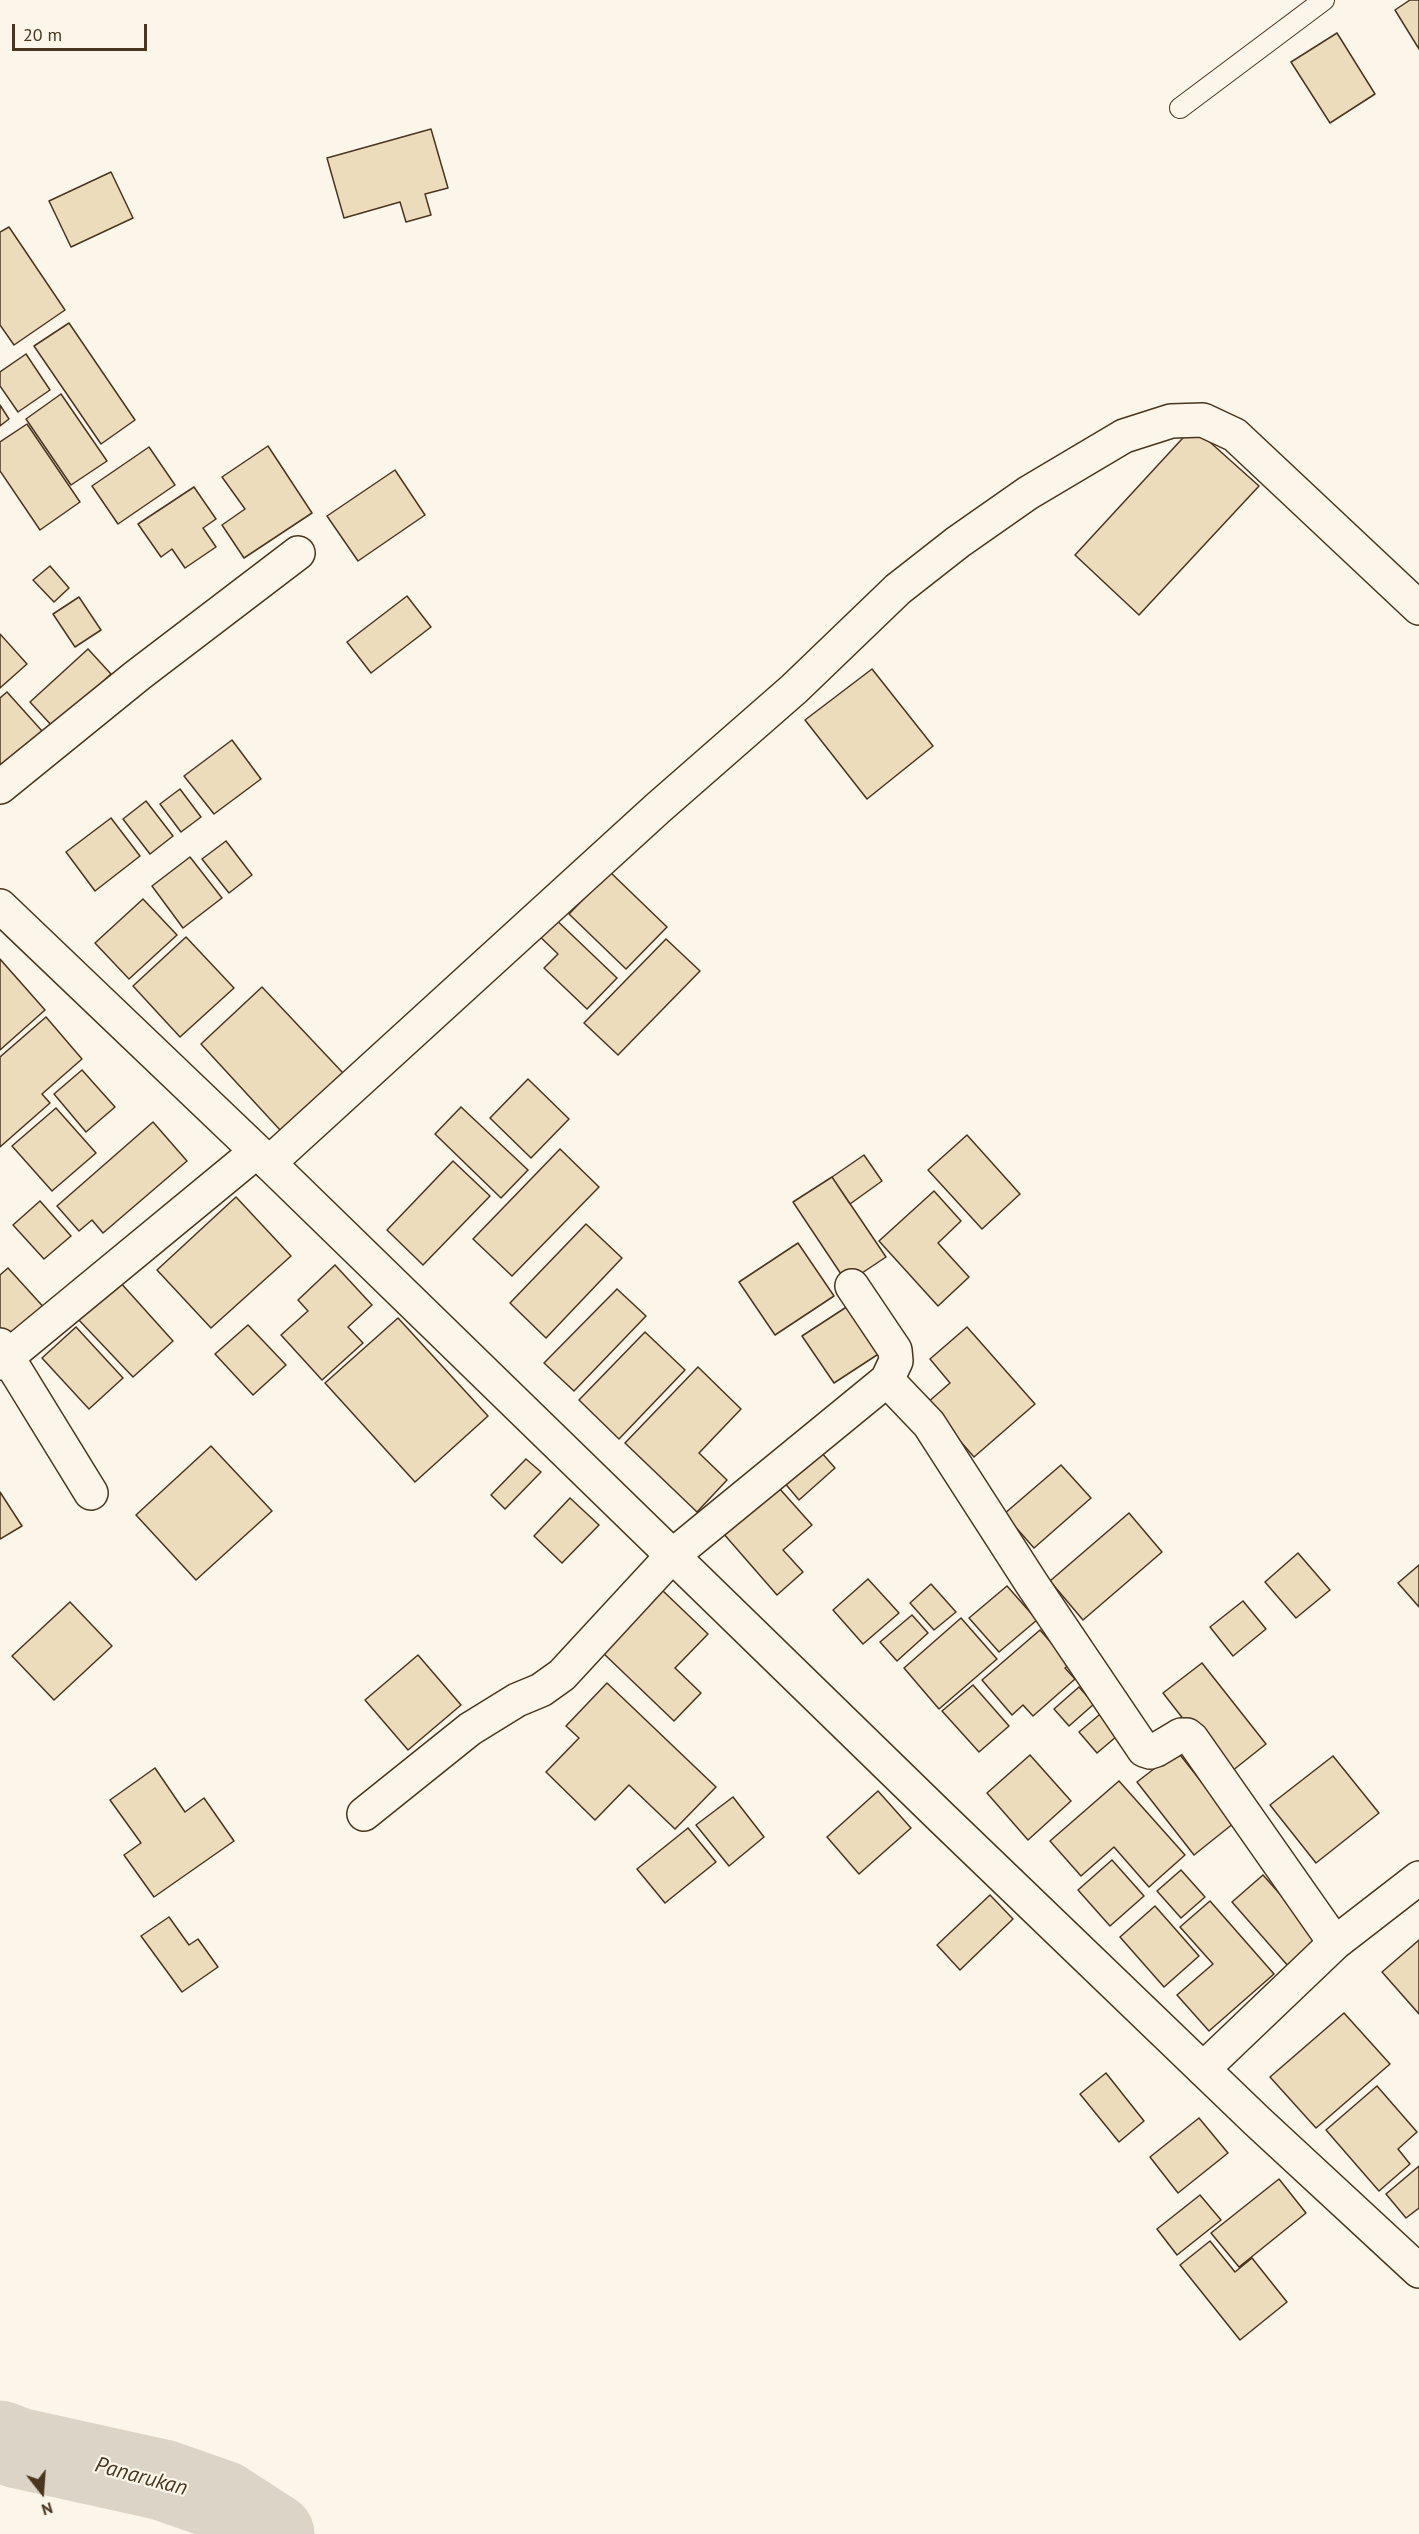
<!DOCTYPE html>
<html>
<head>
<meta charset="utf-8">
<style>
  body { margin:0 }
  #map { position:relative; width:1419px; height:2534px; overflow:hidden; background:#fbf6e9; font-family:"PT Sans",sans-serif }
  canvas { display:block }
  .north { position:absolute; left:12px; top:2462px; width:60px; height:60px; -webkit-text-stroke:4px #fbf6e9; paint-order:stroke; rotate:163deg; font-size:16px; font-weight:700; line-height:24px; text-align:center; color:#4a3520 }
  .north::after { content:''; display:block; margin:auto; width:21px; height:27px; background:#4a3520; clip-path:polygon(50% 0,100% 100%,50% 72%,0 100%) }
  .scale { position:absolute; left:12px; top:24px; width:135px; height:27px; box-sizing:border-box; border:3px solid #4a3520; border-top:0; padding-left:8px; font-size:18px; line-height:21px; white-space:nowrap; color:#4a3520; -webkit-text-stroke:4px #fbf6e9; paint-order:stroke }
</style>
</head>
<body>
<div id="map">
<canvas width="1419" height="2534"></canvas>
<div class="north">N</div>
<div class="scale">20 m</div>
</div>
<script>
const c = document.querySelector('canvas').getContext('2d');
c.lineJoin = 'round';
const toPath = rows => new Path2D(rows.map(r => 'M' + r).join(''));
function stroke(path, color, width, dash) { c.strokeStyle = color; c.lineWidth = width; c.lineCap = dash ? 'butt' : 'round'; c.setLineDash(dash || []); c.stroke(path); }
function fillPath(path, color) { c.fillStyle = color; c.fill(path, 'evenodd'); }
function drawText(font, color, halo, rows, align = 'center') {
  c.font = font + ' "PT Sans",sans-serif'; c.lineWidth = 4.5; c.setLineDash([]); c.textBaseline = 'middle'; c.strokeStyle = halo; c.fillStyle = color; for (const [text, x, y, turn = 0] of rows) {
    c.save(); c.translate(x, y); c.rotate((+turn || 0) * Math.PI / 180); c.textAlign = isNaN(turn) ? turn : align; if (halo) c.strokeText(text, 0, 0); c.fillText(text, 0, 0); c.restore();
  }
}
stroke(toPath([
  [0,2441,18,2448,163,2480,223,2501,274,2534]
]), '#dcd4c6', 81);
const building = toPath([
  [1410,0,1419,0,1419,49,1395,10,1410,0],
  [1337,33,1375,94,1330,123,1291,62,1337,33],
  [431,129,448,188,425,194,431,215,406,222,400,202,344,218,327,158,431,129],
  [111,172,133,218,71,247,49,201,111,172],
  [9,227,65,310,14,345,0,325,0,232,9,227],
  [69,323,135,420,101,444,34,346,69,323],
  [26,354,50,390,18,412,0,386,0,372,26,354],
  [61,394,107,461,71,485,26,419,61,394],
  [0,405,9,419,0,426,0,405],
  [27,424,80,502,40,530,0,471,0,442,27,424],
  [1193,427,1259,486,1139,615,1075,555,1193,427],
  [268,446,312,513,244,558,222,525,245,509,222,477,268,446],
  [149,447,175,485,118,524,92,486,149,447],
  [395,470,425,515,358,561,327,516,395,470],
  [194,487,216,519,203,528,216,547,185,568,172,549,161,557,138,524,194,487],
  [50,566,69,588,54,602,33,580,50,566],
  [407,596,431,627,371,673,347,642,407,596],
  [79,597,101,630,75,647,53,614,79,597],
  [0,634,27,664,0,688,0,634],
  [88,649,111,674,53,727,30,702,88,649],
  [872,669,933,746,867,799,805,720,872,669],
  [7,692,42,731,0,769,0,698,7,692],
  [232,740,261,779,214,814,184,776,232,740],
  [180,789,201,817,181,832,160,804,180,789],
  [146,801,173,836,150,854,123,819,146,801],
  [111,818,140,856,95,891,66,852,111,818],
  [226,841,252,875,229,893,202,859,226,841],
  [190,857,222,898,183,928,152,886,190,857],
  [610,872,667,927,626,969,569,914,610,872],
  [143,899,177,935,129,979,95,943,143,899],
  [550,914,617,978,587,1009,544,968,558,954,534,931,550,914],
  [186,937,234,988,180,1037,133,986,186,937],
  [666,939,700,971,618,1055,584,1023,666,939],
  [0,959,45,1010,0,1050,0,959],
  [262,987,343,1073,281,1131,201,1044,262,987],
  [46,1017,82,1059,42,1094,50,1103,0,1147,0,1057,46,1017],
  [82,1070,115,1107,86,1132,54,1094,82,1070],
  [528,1079,569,1119,531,1158,490,1118,528,1079],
  [461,1107,528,1170,501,1198,435,1134,461,1107],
  [56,1108,96,1153,52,1191,12,1146,56,1108],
  [153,1122,187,1161,103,1233,92,1220,79,1231,57,1206,153,1122],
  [967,1135,1020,1194,982,1229,928,1170,967,1135],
  [560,1149,599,1187,512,1276,473,1239,560,1149],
  [864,1155,882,1181,850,1204,832,1177,864,1155],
  [453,1161,490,1196,423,1265,387,1230,453,1161],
  [832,1177,886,1257,847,1283,793,1202,832,1177],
  [934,1191,961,1221,938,1243,969,1277,938,1306,879,1241,934,1191],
  [236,1197,291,1256,211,1328,157,1270,236,1197],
  [40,1201,71,1236,44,1259,13,1225,40,1201],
  [586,1224,622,1258,546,1338,510,1303,586,1224],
  [798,1243,834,1296,775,1335,739,1282,798,1243],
  [335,1265,372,1305,348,1327,363,1343,322,1380,281,1335,308,1311,298,1300,335,1265],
  [8,1268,48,1312,13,1344,0,1330,0,1275,8,1268],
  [119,1281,173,1341,133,1377,77,1318,119,1281],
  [617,1289,646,1316,574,1391,544,1363,617,1289],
  [848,1306,880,1353,834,1383,802,1336,848,1306],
  [398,1318,488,1416,415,1482,325,1383,398,1318],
  [248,1325,286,1365,253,1395,215,1354,248,1325],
  [76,1327,123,1378,89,1409,42,1358,76,1327],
  [967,1327,1035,1404,974,1457,927,1403,950,1383,930,1359,967,1327],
  [645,1332,685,1370,619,1439,579,1400,645,1332],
  [698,1367,741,1409,699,1453,727,1480,697,1512,625,1443,698,1367],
  [814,1444,835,1468,799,1500,778,1475,814,1444],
  [211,1446,272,1511,196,1580,136,1515,211,1446],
  [526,1459,541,1472,505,1509,491,1495,526,1459],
  [1061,1465,1091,1498,1034,1548,1004,1514,1061,1465],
  [770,1478,812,1525,783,1550,803,1572,777,1595,716,1525,770,1478],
  [0,1492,22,1526,0,1539,0,1492],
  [570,1498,599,1525,562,1563,534,1536,570,1498],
  [1129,1513,1162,1552,1083,1620,1050,1581,1129,1513],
  [1298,1553,1330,1590,1296,1618,1265,1582,1298,1553],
  [1419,1565,1419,1607,1398,1583,1419,1565],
  [868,1579,899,1613,863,1644,833,1610,868,1579],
  [931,1584,956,1612,934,1630,910,1603,931,1584],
  [1007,1586,1037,1620,999,1652,969,1618,1007,1586],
  [662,1590,708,1634,675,1668,701,1693,674,1721,602,1652,662,1590],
  [1243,1601,1266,1629,1233,1656,1210,1627,1243,1601],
  [70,1602,112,1646,54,1700,12,1656,70,1602],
  [912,1615,928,1633,897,1661,880,1642,912,1615],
  [961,1618,997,1659,939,1709,904,1668,961,1618],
  [1040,1630,1070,1664,1065,1668,1075,1679,1033,1716,1023,1705,1012,1715,982,1680,1040,1630],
  [418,1655,461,1705,408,1750,365,1700,418,1655],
  [1202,1663,1266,1744,1227,1775,1163,1693,1202,1663],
  [607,1683,716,1787,675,1829,629,1785,595,1820,546,1772,579,1738,566,1726,607,1683],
  [973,1685,1009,1726,979,1752,942,1711,973,1685],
  [1079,1687,1094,1704,1069,1726,1054,1709,1079,1687],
  [1105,1710,1123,1731,1097,1753,1079,1732,1105,1710],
  [1177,1751,1234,1823,1194,1855,1137,1782,1177,1751],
  [1030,1755,1071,1801,1028,1840,987,1793,1030,1755],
  [1333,1756,1379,1813,1316,1863,1270,1805,1333,1756],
  [155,1768,185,1812,204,1798,234,1841,154,1897,124,1855,141,1843,110,1800,155,1768],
  [1119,1781,1185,1855,1149,1887,1114,1847,1081,1876,1050,1841,1119,1781],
  [878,1791,911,1828,859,1874,827,1837,878,1791],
  [733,1797,764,1837,729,1866,696,1825,733,1797],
  [688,1828,716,1862,665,1903,637,1869,688,1828],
  [1112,1860,1144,1896,1110,1926,1078,1890,1112,1860],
  [1181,1870,1205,1897,1181,1918,1157,1891,1181,1870],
  [1263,1875,1320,1939,1289,1967,1232,1902,1263,1875],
  [990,1895,1013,1919,960,1970,937,1945,990,1895],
  [1210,1901,1274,1974,1209,2031,1177,1995,1213,1964,1180,1927,1210,1901],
  [1155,1906,1199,1956,1164,1987,1120,1937,1155,1906],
  [169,1917,189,1945,198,1939,218,1967,182,1992,141,1936,169,1917],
  [1419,1940,1419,2014,1382,1972,1419,1940],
  [1344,2013,1390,2064,1316,2128,1270,2077,1344,2013],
  [1106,2073,1144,2121,1119,2142,1080,2094,1106,2073],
  [1377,2086,1417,2132,1398,2149,1410,2164,1379,2191,1326,2130,1377,2086],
  [1199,2118,1228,2153,1178,2193,1150,2157,1199,2118],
  [1419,2166,1419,2208,1406,2218,1386,2194,1419,2166],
  [1279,2179,1306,2213,1239,2267,1211,2233,1279,2179],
  [1200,2195,1221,2220,1177,2255,1157,2229,1200,2195],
  [1210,2241,1235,2272,1252,2258,1287,2302,1240,2340,1180,2265,1210,2241]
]);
fillPath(building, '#ecdcbc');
stroke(building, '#4a3520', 1.5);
const lane = toPath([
  [1180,108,1324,0]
]);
const street = toPath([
  [0,787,138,675,298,553],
  [269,1163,658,808,794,689,898,589,958,542,1028,493,1124,436,1171,421,1203,420,1235,435,1419,608],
  [0,1345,91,1493],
  [0,1363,256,1152],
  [887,1380,929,1424,1032,1584,1144,1750,1150,1752,1156,1750,1181,1735,1187,1735,1192,1739,1335,1943],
  [364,1814,470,1729,517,1700,541,1690,562,1675,672,1556,887,1380,896,1361,895,1350,852,1286],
  [1203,2069,1335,1943,1419,1878]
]);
const secondary = toPath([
  [0,906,269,1163,942,1818,1257,2121,1419,2271]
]);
stroke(lane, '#4a3520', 22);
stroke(street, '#4a3520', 36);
stroke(secondary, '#4a3520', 36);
stroke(lane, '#fbf6e9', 20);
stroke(street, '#fbf6e9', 33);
stroke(secondary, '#fbf6e9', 33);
drawText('italic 22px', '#4a3520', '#fbf6e9', [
  ["Panarukan",141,2477,15]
]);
</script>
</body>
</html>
